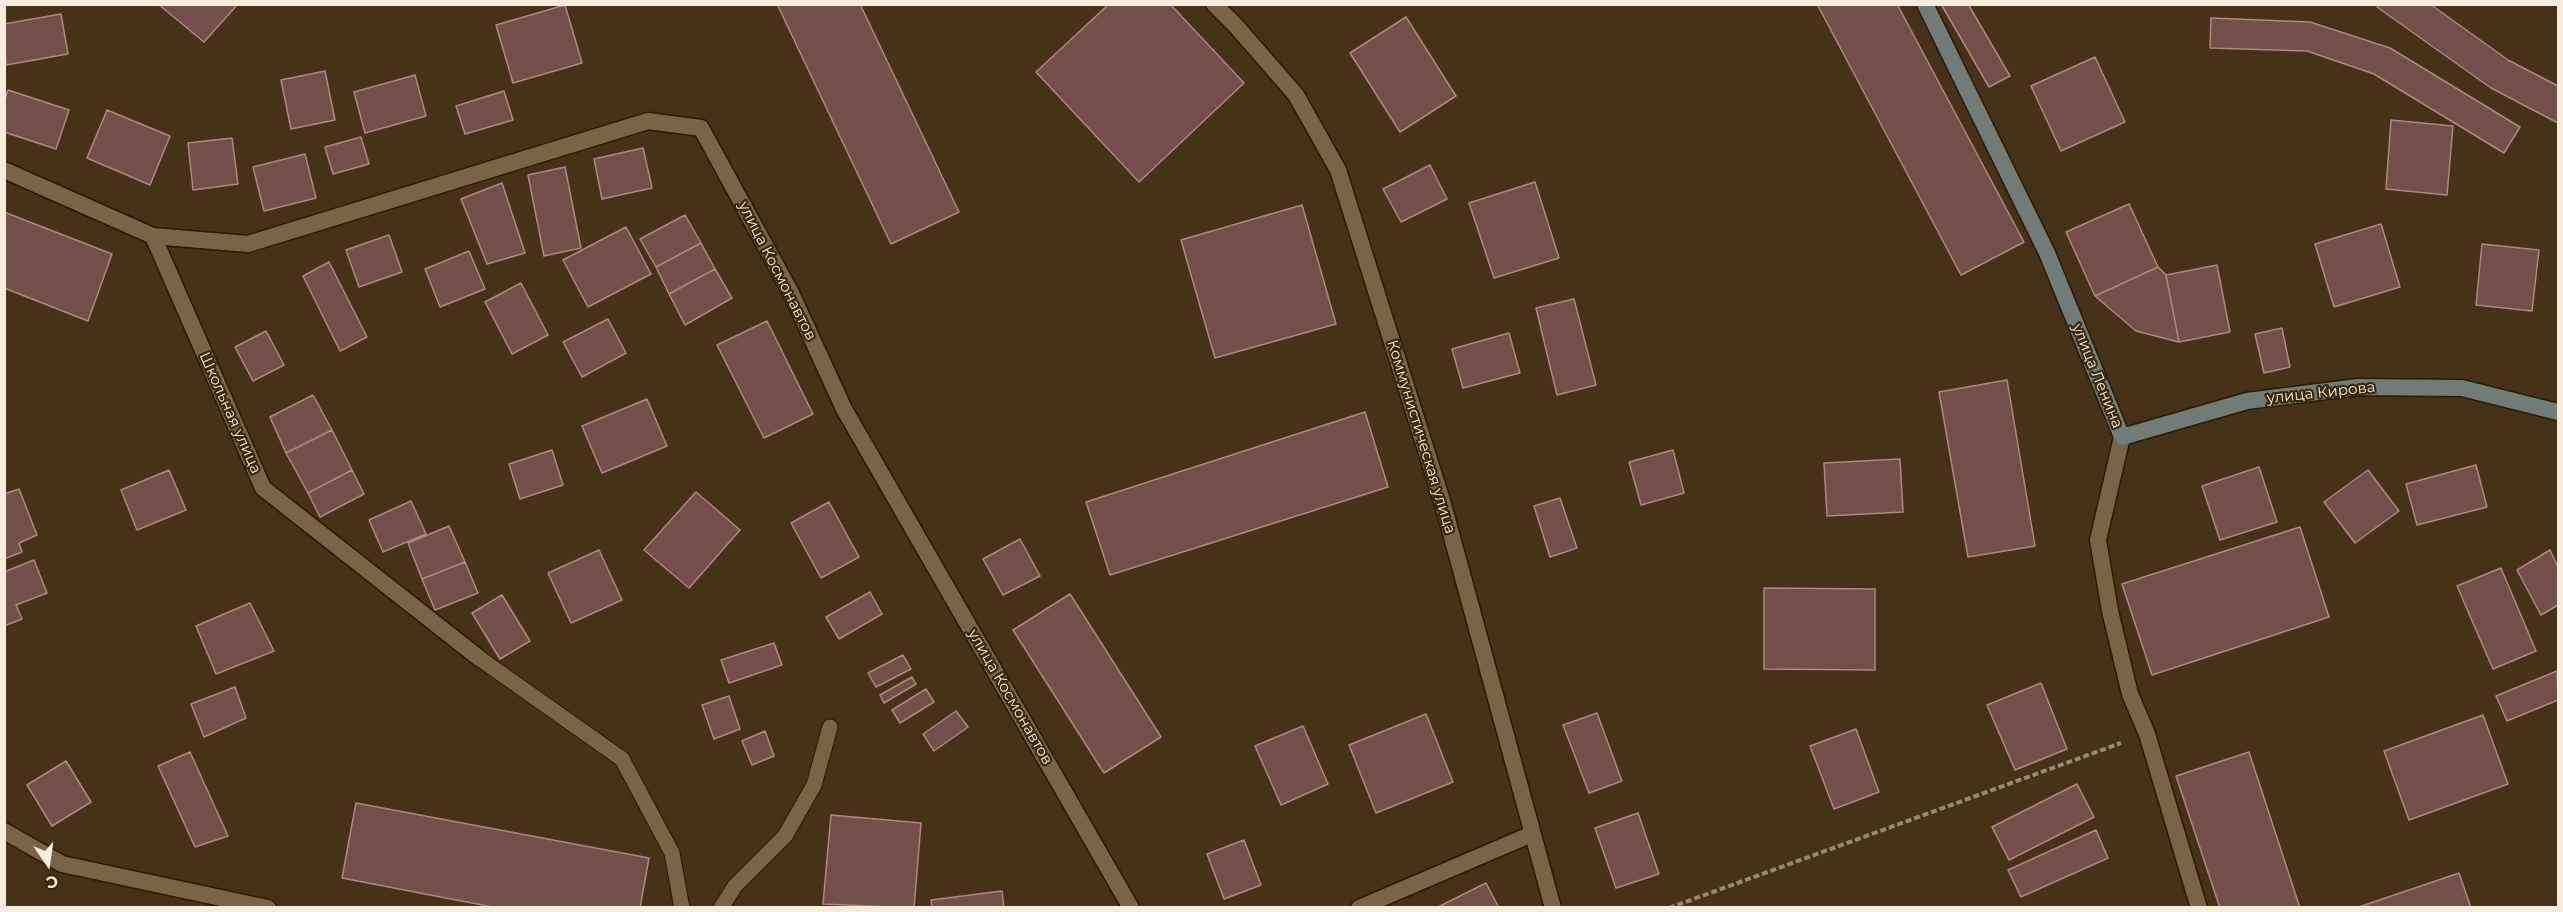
<!DOCTYPE html>
<html>
<head>
<meta charset="utf-8">
<style>
  body { margin:0 }
  #map { position:relative; width:2563px; height:912px; overflow:hidden; background:#453218; font-family:Montserrat,sans-serif }
  canvas { display:block }
  .frame { position:absolute; inset:0; border:6px solid #f8ecdc; pointer-events:none }
  .north { position:absolute; left:18px; top:834px; width:60px; height:60px; -webkit-text-stroke:4px #3a280d; paint-order:stroke; rotate:167deg; font-size:16px; font-weight:700; line-height:24px; text-align:center; color:#f8ecdc }
  .north::after { content:''; display:block; margin:auto; width:21px; height:27px; background:#f8ecdc; clip-path:polygon(50% 0,100% 100%,50% 72%,0 100%) }
</style>
</head>
<body>
<div id="map">
<canvas width="2563" height="912"></canvas>
<div class="frame"></div>
<div class="north">С</div>
</div>
<script>
const c = document.querySelector('canvas').getContext('2d');
c.lineJoin = 'round';
function fillPath(path, color) { c.fillStyle = color; c.fill(path, 'evenodd'); }
const toPath = rows => new Path2D(rows.map(r => 'M' + r).join(''));
function stroke(path, color, width, dash) { c.strokeStyle = color; c.lineWidth = width; c.lineCap = dash ? 'butt' : 'round'; c.setLineDash(dash || []); c.stroke(path); }
function drawText(font, color, halo, rows, align = 'center') {
  c.font = font + ' Montserrat,sans-serif'; c.lineWidth = 4.5; c.setLineDash([]); c.textBaseline = 'middle'; c.strokeStyle = halo; c.fillStyle = color; for (const [text, x, y, turn = 0] of rows) {
    c.save(); c.translate(x, y); c.rotate((+turn || 0) * Math.PI / 180); c.textAlign = isNaN(turn) ? turn : align; if (halo) c.strokeText(text, 0, 0); c.fillText(text, 0, 0); c.restore();
  }
}
const building = toPath([
  [158,4,238,4,204,42,158,4],
  [777,4,860,4,959,212,891,244,777,4],
  [1109,4,1170,4,1244,83,1139,182,1036,72,1109,4],
  [1817,4,1897,4,2024,242,1961,275,1817,4],
  [1941,4,1968,4,2010,76,1989,87,1941,4],
  [2379,4,2430,4,2508,60,2558,86,2558,123,2491,88,2377,7,2379,4],
  [565,5,582,63,513,83,496,25,565,5],
  [61,14,68,54,6,65,4,24,61,14],
  [1406,17,1456,96,1400,132,1350,53,1406,17],
  [2211,18,2310,22,2390,48,2520,127,2504,153,2374,74,2307,51,2210,48,2211,18],
  [2095,57,2125,122,2061,151,2031,86,2095,57],
  [325,71,335,120,291,129,281,80,325,71],
  [415,75,426,116,365,133,354,92,415,75],
  [8,90,69,110,56,149,4,132,4,102,8,90],
  [504,91,513,120,465,134,456,106,504,91],
  [107,110,170,136,150,185,87,158,107,110],
  [2391,120,2453,126,2447,195,2386,189,2391,120],
  [361,137,369,164,333,174,325,147,361,137],
  [232,138,238,184,193,190,188,143,232,138],
  [643,148,652,188,602,199,594,159,643,148],
  [305,154,316,198,264,211,253,167,305,154],
  [1430,165,1447,199,1401,222,1383,189,1430,165],
  [565,167,581,248,544,256,528,175,565,167],
  [1535,182,1559,258,1494,278,1469,203,1535,182],
  [502,183,525,253,487,264,461,199,502,183],
  [2129,204,2158,267,2095,296,2066,232,2129,204],
  [1302,205,1336,324,1215,358,1181,240,1302,205],
  [4,212,112,254,88,321,4,288,4,212],
  [685,215,701,243,656,267,640,239,685,215],
  [2381,224,2400,287,2334,307,2315,244,2381,224],
  [626,227,651,274,588,307,563,260,626,227],
  [389,235,402,272,359,287,346,250,389,235],
  [701,243,715,269,669,294,656,267,701,243],
  [2482,244,2539,250,2532,311,2476,305,2482,244],
  [469,251,485,289,440,307,425,269,469,251],
  [329,262,367,337,340,351,303,276,329,262],
  [2217,265,2230,332,2179,342,2166,275,2217,265],
  [2158,267,2166,275,2179,342,2136,331,2095,296,2158,267],
  [715,269,732,298,685,325,669,294,715,269],
  [521,283,548,335,512,354,485,302,521,283],
  [1574,299,1596,385,1557,395,1536,308,1574,299],
  [608,319,626,353,582,377,563,342,608,319],
  [767,321,813,414,764,438,717,345,767,321],
  [2282,328,2290,367,2264,373,2255,334,2282,328],
  [266,331,284,365,253,381,235,347,266,331],
  [1509,333,1520,373,1463,388,1452,349,1509,333],
  [2007,380,2035,546,1968,557,1939,392,2007,380],
  [313,395,332,430,286,453,270,417,313,395],
  [647,399,667,446,602,473,582,426,647,399],
  [1365,412,1388,487,1110,575,1086,502,1365,412],
  [332,430,352,470,308,493,286,453,332,430],
  [552,450,563,485,520,499,509,464,552,450],
  [1673,450,1684,493,1641,505,1629,462,1673,450],
  [1900,459,1903,512,1827,516,1824,463,1900,459],
  [2476,465,2487,507,2417,525,2406,484,2476,465],
  [2259,467,2277,522,2220,540,2202,486,2259,467],
  [169,470,186,510,137,530,121,490,169,470],
  [352,470,364,494,320,517,308,493,352,470],
  [2368,470,2399,511,2355,543,2324,502,2368,470],
  [19,489,37,535,19,543,22,552,4,559,4,494,19,489],
  [696,492,740,530,689,588,644,550,696,492],
  [1560,498,1577,548,1550,557,1534,506,1560,498],
  [411,501,426,534,383,552,369,520,411,501],
  [829,502,859,557,821,578,791,523,829,502],
  [449,526,465,562,422,579,408,543,449,526],
  [2300,527,2329,617,2152,675,2122,584,2300,527],
  [1020,539,1040,576,1003,595,983,559,1020,539],
  [599,550,622,600,571,623,548,573,599,550],
  [2550,550,2558,567,2558,605,2541,615,2517,570,2550,550],
  [34,560,47,593,16,605,22,619,4,626,4,572,34,560],
  [465,562,478,593,435,610,422,579,465,562],
  [2501,568,2536,651,2493,669,2457,586,2501,568],
  [1764,588,1875,589,1875,670,1764,669,1764,588],
  [870,592,882,614,839,639,826,617,870,592],
  [1070,594,1161,737,1104,773,1013,630,1070,594],
  [502,595,530,641,500,659,472,613,502,595],
  [250,603,274,651,216,674,196,626,250,603],
  [774,643,782,665,729,683,721,660,774,643],
  [903,655,911,669,876,687,868,673,903,655],
  [2557,671,2558,700,2507,721,2496,696,2557,671],
  [912,677,916,684,884,703,880,695,912,677],
  [2041,683,2067,749,2015,770,1987,705,2041,683],
  [235,687,246,718,204,737,191,704,235,687],
  [926,689,934,702,900,723,892,710,926,689],
  [729,696,740,729,714,739,702,705,729,696],
  [956,711,968,727,934,751,923,734,956,711],
  [1597,713,1622,781,1589,793,1563,725,1597,713],
  [1426,714,1453,782,1376,813,1349,745,1426,714],
  [2483,715,2508,784,2409,820,2384,751,2483,715],
  [1303,726,1328,784,1281,805,1255,746,1303,726],
  [1856,729,1879,792,1834,809,1810,746,1856,729],
  [765,731,774,756,752,765,742,741,765,731],
  [190,752,228,836,195,847,158,766,190,752],
  [2249,752,2300,908,2220,908,2176,776,2249,752],
  [66,761,91,802,52,826,27,785,66,761],
  [2077,784,2094,817,2009,860,1992,827,2077,784],
  [356,803,649,858,640,908,498,908,342,878,356,803],
  [1638,813,1659,874,1616,888,1595,828,1638,813],
  [831,815,921,823,914,908,823,904,831,815],
  [2096,830,2108,858,2021,897,2008,870,2096,830],
  [1244,840,1261,885,1224,899,1207,854,1244,840],
  [2459,873,2471,908,2356,908,2459,873],
  [1486,883,1499,908,1436,908,1486,883],
  [1002,891,1004,908,932,908,931,900,1002,891]
]);
fillPath(building, '#724f49');
stroke(building, '#af8982', 1.5);
const service = toPath([
  [479,658,622,759,672,853,682,908],
  [721,908,735,886,785,836,814,785,830,727]
]);
const minor = toPath([
  [1214,4,1236,26,1296,95,1338,170,1443,504,1553,908],
  [4,170,153,236,263,488,479,658],
  [153,236,248,244,648,121,701,128,791,293,844,409,1131,908],
  [2122,437,2098,540,2110,611,2130,694,2147,734,2199,908],
  [4,831,62,864,268,908],
  [1359,908,1532,834]
]);
const secondary = toPath([
  [1925,4,2047,253,2122,437,2247,401,2358,387,2462,388,2558,412]
]);
stroke(service, '#2b1900', 17);
stroke(minor, '#2b1900', 19);
stroke(secondary, '#2b1900', 19);
stroke(toPath([
  [1669,908,2121,743]
]), '#998974', 4, [6, 3]);
stroke(service, '#796448', 15);
stroke(minor, '#796448', 16);
stroke(secondary, '#717b77', 16);
drawText('15px', '#f8ecdc', '#3a280d', [
  ["улица Космонавтов",777,271,63],
  ["улица Ленина",2097,376,68],
  ["улица Кирова",2321,393,-6],
  ["Школьная улица",230,413,66],
  ["Коммунистическая улица",1421,437,73],
  ["улица Космонавтов",1010,697,60]
]);
</script>
</body>
</html>
